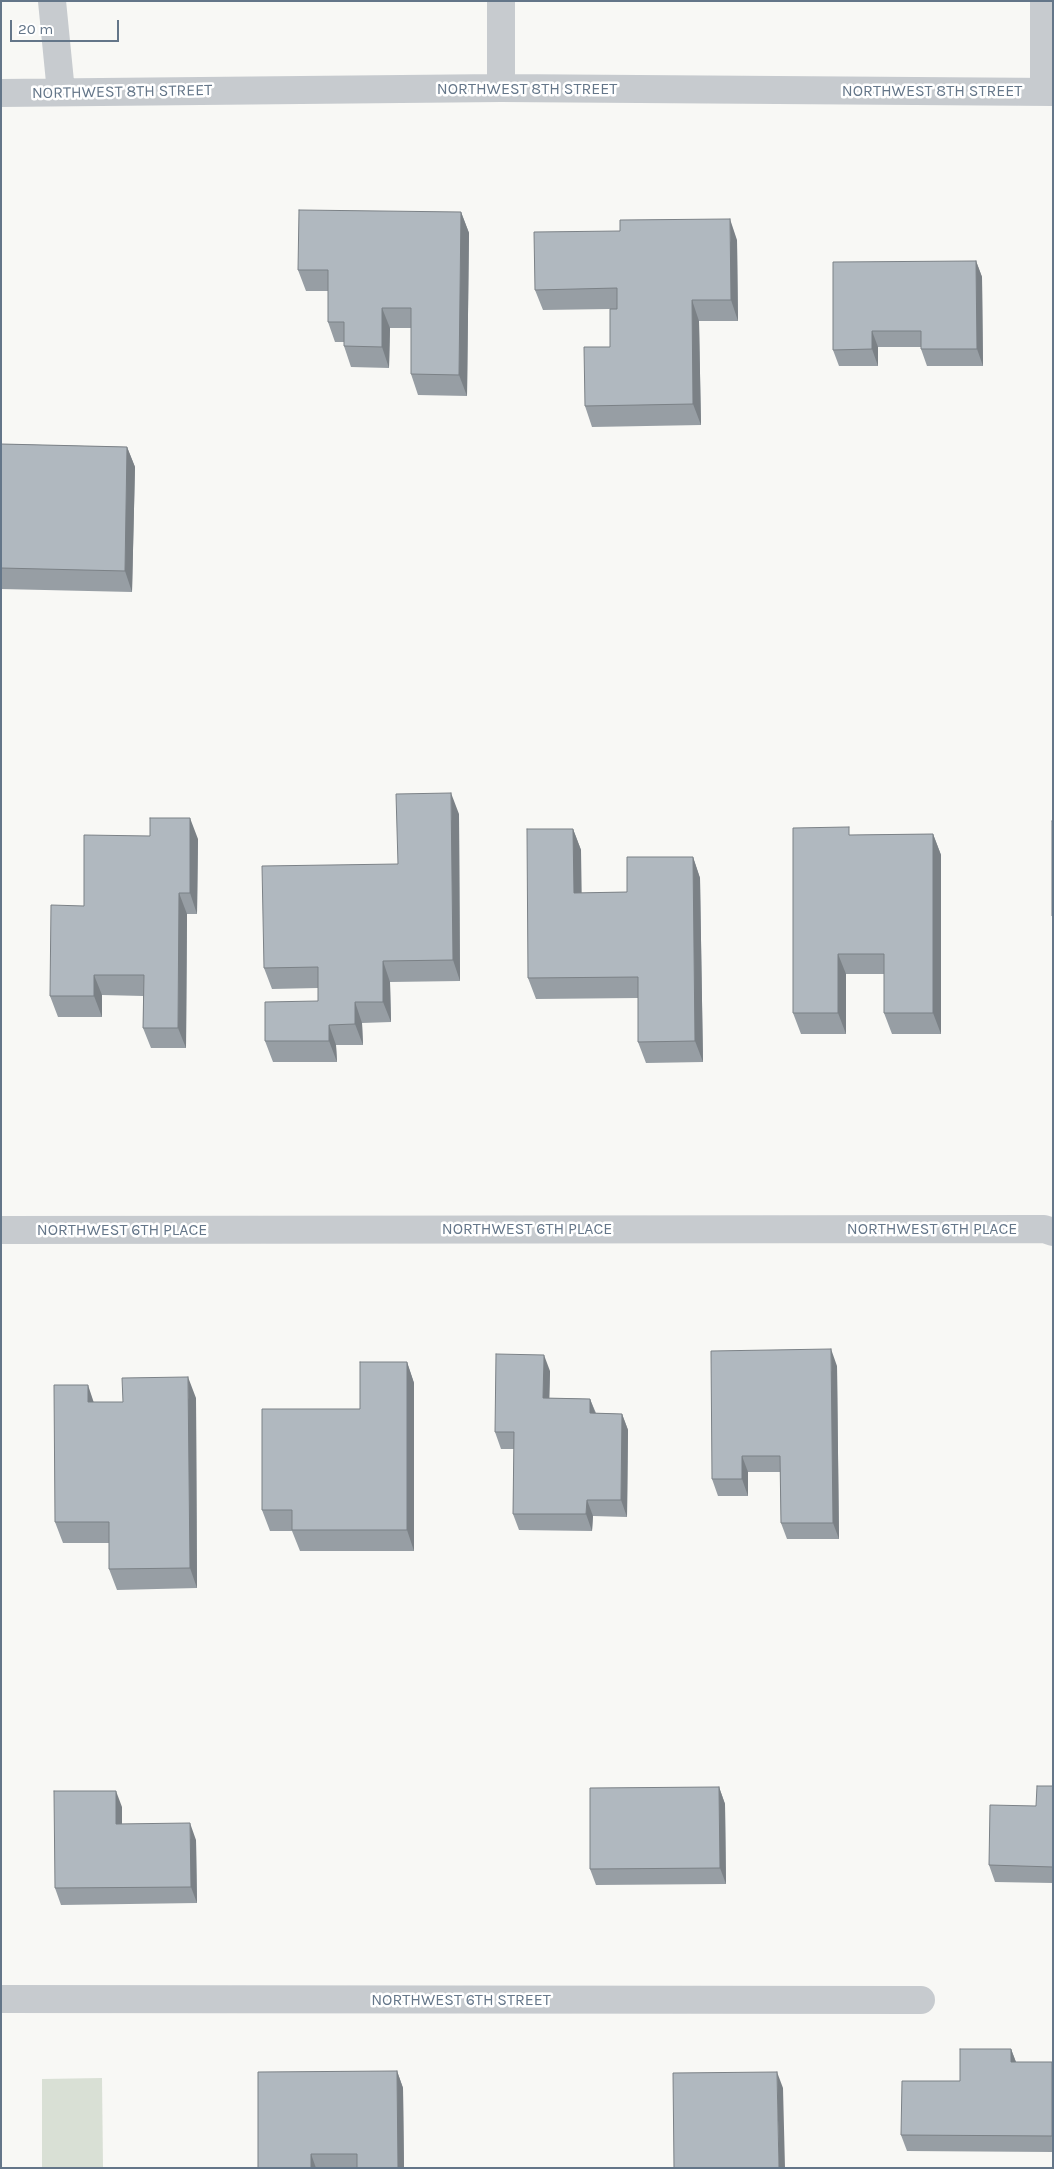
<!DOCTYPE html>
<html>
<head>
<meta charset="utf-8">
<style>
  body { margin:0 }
  #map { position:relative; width:1054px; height:2169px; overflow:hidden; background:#f8f8f5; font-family:Karla,sans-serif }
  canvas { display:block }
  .frame { position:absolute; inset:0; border:2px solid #647689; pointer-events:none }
  .scale { position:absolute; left:10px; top:20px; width:109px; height:22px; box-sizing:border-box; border:2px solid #647689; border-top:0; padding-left:6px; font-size:15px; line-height:18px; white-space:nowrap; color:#647689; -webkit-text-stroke:4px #fff; paint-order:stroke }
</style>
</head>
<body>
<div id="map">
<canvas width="1054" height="2169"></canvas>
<div class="frame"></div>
<div class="scale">20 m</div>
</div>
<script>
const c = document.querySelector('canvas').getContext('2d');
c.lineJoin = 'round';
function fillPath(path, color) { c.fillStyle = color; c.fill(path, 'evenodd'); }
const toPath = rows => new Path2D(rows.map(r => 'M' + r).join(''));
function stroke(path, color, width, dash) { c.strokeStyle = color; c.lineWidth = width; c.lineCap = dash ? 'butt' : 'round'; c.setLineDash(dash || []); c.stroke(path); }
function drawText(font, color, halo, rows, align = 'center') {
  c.font = font + ' Karla,sans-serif'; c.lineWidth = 5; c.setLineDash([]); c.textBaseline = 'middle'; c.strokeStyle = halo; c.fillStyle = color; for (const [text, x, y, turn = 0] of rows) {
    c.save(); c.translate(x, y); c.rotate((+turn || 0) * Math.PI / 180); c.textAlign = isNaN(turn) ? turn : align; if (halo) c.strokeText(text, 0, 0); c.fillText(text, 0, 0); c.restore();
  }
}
fillPath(toPath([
  [102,2078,103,2168,42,2168,42,2079]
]), '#d9e0d5');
stroke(toPath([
  [52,1,61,92],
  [501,88,501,1],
  [1044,92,1044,1],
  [1,93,501,88,1053,92],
  [1,1230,1044,1229,1053,1232],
  [1,1999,921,2000]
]), '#c7cbcf', 28);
fillPath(toPath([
  [461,212,469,233,467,396,418,395,411,374,411,328,390,328,389,368,351,367,344,346,344,342,335,342,328,322,328,291,306,291,298,270],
  [737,240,738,321,699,321,701,425,592,427,585,406,610,347,610,309,543,310,535,290],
  [976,261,982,277,983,366,927,366,921,349,921,347,878,347,878,366,839,366,833,350],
  [1,444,127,447,135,467,132,592,1,589],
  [459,814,460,981,390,982,391,1022,362,1023,363,1045,336,1045,337,1062,273,1062,265,1041,318,1001,318,988,272,989,264,968,398,864],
  [573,829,581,850,581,893,627,892,693,857,700,878,703,1062,646,1063,638,1042,638,998,536,999,528,978],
  [933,834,941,855,941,1034,892,1034,884,1013,884,974,846,974,846,1034,801,1034,793,1013,851,835],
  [198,839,197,914,187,914,186,1048,151,1048,143,1028,143,996,102,995,102,1017,58,1017,50,996],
  [407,1362,414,1383,414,1551,300,1551,292,1531,270,1531,262,1510],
  [837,1366,839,1539,787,1539,781,1523,780,1472,748,1472,748,1496,718,1496,712,1479],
  [550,1371,549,1398,590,1399,596,1413,622,1414,628,1430,627,1517,593,1516,592,1531,519,1530,513,1514,514,1449,501,1449,495,1432],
  [196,1398,197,1588,117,1590,109,1569,109,1543,63,1543,55,1522,94,1402,123,1402],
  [1053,1786,1053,1883,995,1882,989,1865],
  [719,1787,725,1804,726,1884,596,1885,590,1869],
  [122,1807,122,1824,196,1840,197,1903,61,1905,55,1888],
  [1011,2049,1016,2062,1052,2062,1053,2152,907,2151,901,2135,960,2081],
  [397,2071,403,2088,404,2168,258,2168]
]), '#979ea4');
fillPath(toPath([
  [461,212,469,233,467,396,459,375],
  [730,219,737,240,738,321,731,300],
  [976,261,982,277,983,366,977,349],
  [692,300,699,321,701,425,693,404],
  [382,308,390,328,389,368,382,347],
  [872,331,878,347,878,366,872,349],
  [127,447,135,467,132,592,125,571],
  [451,793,459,814,460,981,453,960],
  [190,818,198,839,197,914,190,893],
  [573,829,581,850,582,914,574,893],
  [933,834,941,855,941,1034,933,1013],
  [693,857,700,878,703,1062,695,1041],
  [179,893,187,914,186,1048,178,1028],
  [838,954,846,974,846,1034,838,1013],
  [383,961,390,982,391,1022,383,1002],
  [94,975,102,995,102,1017,94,996],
  [355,1002,362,1023,363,1045,355,1024],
  [329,1025,336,1045,337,1062,329,1041],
  [831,1349,837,1366,839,1539,833,1523],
  [544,1355,550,1371,549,1415,543,1398],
  [407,1362,414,1383,414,1551,407,1530],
  [188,1377,196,1398,197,1588,190,1568],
  [88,1385,95,1406,88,1402],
  [590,1399,596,1415,590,1413],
  [622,1414,628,1430,627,1517,621,1500],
  [742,1456,748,1472,748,1496,742,1479],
  [587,1500,593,1516,592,1531,586,1514],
  [719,1787,725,1804,726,1884,720,1868],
  [116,1791,122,1807,122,1840,116,1824],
  [190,1823,196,1840,197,1903,191,1887],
  [1011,2049,1017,2065,1011,2062],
  [1052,2062,1053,2064,1053,2139,1052,2136],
  [397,2071,403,2088,404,2168,398,2168],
  [777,2072,783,2088,785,2168,779,2168],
  [311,2154,316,2168,311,2168]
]), '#7b8186');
const building = toPath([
  [299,210,461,212,459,375,411,374,411,308,382,308,382,347,344,346,344,322,328,322,328,270,298,270,299,210],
  [730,219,731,300,692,300,693,404,585,406,584,347,610,347,610,309,617,309,617,288,535,290,534,232,620,231,620,220,730,219],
  [976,261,977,349,921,349,921,331,872,331,872,349,833,350,833,262,976,261],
  [1,444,127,447,125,571,1,568,1,444],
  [451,793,453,960,383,961,383,1002,355,1002,355,1024,329,1025,329,1041,265,1041,265,1002,318,1001,318,967,264,968,262,866,398,864,396,794,451,793],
  [150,818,190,818,190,893,179,893,178,1028,143,1028,144,975,94,975,94,996,50,996,51,905,84,906,84,835,150,836,150,818],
  [1052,821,1053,821,1053,916,1052,916,1052,821],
  [849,827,849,835,933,834,933,1013,884,1013,884,954,838,954,838,1013,793,1013,793,828,849,827],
  [527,829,573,829,574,893,627,892,627,857,693,857,695,1041,638,1042,638,977,528,978,527,829],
  [831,1349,833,1523,781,1523,780,1456,742,1456,742,1479,712,1479,711,1351,831,1349],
  [496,1354,544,1355,543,1398,590,1399,590,1413,622,1414,621,1500,587,1500,586,1514,513,1514,514,1432,495,1432,496,1354],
  [360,1362,407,1362,407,1530,292,1530,292,1510,262,1510,262,1409,360,1409,360,1362],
  [188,1377,190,1568,109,1569,109,1522,55,1522,54,1385,88,1385,88,1402,123,1402,122,1378,188,1377],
  [1037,1786,1053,1786,1053,1867,989,1865,990,1805,1036,1806,1037,1786],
  [719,1787,720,1868,590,1869,590,1788,719,1787],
  [54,1791,116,1791,116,1824,190,1823,191,1887,55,1888,54,1791],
  [960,2049,1011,2049,1011,2062,1052,2062,1052,2136,901,2135,902,2081,960,2081,960,2049],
  [397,2071,398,2168,357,2168,357,2154,311,2154,311,2168,258,2168,258,2072,397,2071],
  [777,2072,779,2168,674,2168,673,2073,777,2072]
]);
fillPath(building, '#b0b8bf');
stroke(building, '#7b8186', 1);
drawText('16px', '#647689', '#fff', [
  ["NORTHWEST 8TH STREET",527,89],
  ["NORTHWEST 8TH STREET",932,91],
  ["NORTHWEST 8TH STREET",122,92,-1],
  ["NORTHWEST 6TH PLACE",527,1229],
  ["NORTHWEST 6TH PLACE",932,1229],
  ["NORTHWEST 6TH PLACE",122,1230],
  ["NORTHWEST 6TH STREET",461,2000]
]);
</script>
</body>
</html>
